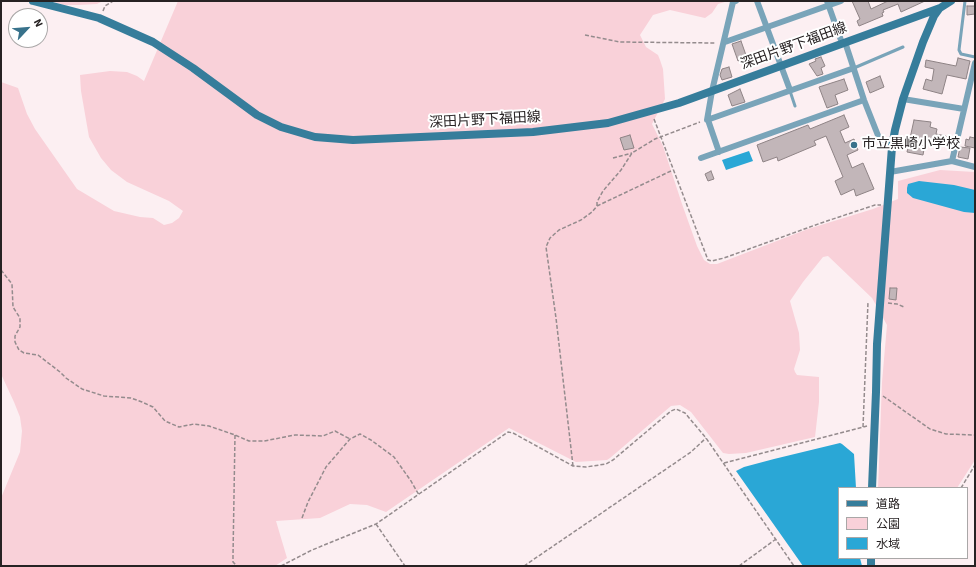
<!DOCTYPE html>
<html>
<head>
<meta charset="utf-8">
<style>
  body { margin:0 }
  #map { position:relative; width:976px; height:567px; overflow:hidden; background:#fceff2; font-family:"Source Sans 3","Noto Sans JP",sans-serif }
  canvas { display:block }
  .frame { position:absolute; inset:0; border:2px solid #272223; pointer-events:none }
  .legend { position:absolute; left:838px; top:487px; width:130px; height:72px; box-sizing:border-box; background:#fff; border:1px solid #a9a7a7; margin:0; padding:5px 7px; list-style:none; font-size:12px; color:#272223 }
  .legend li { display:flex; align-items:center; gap:8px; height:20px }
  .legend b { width:20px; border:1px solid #a9a7a7 }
  .north { position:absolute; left:8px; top:8px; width:40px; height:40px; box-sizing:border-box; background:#fff; border:1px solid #a9a7a7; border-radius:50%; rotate:64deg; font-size:11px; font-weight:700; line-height:16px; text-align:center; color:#272223 }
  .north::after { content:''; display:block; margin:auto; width:14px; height:18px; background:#38728b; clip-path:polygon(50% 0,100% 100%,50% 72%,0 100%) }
</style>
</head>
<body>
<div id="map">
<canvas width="976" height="567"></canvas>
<div class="frame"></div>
<ul class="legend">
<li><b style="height:5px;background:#367d9b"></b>道路</li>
<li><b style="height:11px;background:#f9d1d9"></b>公園</li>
<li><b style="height:11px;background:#2aa7d6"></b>水域</li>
</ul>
<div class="north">N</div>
</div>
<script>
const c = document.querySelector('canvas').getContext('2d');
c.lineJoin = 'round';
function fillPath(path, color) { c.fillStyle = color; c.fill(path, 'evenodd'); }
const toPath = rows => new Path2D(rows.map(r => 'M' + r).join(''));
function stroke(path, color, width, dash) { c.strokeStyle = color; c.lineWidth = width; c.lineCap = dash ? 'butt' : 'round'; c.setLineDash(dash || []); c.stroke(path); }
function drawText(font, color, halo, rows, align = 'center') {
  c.font = font + ' "Source Sans 3","Noto Sans JP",sans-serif'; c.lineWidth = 4; c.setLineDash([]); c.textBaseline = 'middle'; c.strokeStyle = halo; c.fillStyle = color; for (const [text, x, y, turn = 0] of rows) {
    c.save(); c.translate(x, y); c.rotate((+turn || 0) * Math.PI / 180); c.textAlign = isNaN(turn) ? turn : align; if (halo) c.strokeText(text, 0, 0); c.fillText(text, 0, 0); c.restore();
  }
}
fillPath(toPath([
  [51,1,103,1,97,4,78,5,64,5],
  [178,1,728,1,718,4,712,13,705,18,670,10,653,15,640,35,646,47,658,55,660,60,663,69,665,99,652,124,663,146,682,204,697,246,704,260,710,264,717,264,808,229,873,209,898,199,898,181,940,170,975,172,975,460,957,488,878,488,882,382,887,325,872,298,828,256,823,257,803,282,790,301,799,333,800,350,794,369,795,372,797,375,819,377,819,402,815,437,746,453,729,454,723,453,691,412,680,405,671,406,610,458,607,460,576,462,509,428,386,512,367,505,350,504,320,518,276,521,287,558,275,566,1,566,1,498,20,452,22,431,20,417,14,402,1,374,1,82,18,88,27,114,35,129,77,189,114,211,140,217,153,218,164,225,172,223,179,218,183,211,169,201,127,182,111,170,101,158,89,137,81,91,80,75,110,71,127,72,137,76,144,81]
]), '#f9d1d9');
fillPath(toPath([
  [749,151,753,161,726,170,722,160],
  [919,181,954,185,975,190,975,213,964,212,913,198,907,193,907,188,908,184],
  [840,443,842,444,854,454,856,488,839,488,839,558,860,558,862,566,803,566,736,471,744,467,774,459]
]), '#2aa7d6');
const building = toPath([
  [852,1,868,1,871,9,888,1,925,1,901,12,898,4,883,10,884,12,882,13,883,16,859,26,857,21,860,19,852,1],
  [967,6,975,6,975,14,967,15,967,6],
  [741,41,747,58,738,61,732,44,741,41],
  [821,57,825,66,821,68,823,74,817,76,809,64,816,61,815,59,821,57],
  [958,58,970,61,966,79,947,75,942,94,923,89,926,79,932,81,934,69,925,67,926,60,956,66,958,58],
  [729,67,732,77,722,80,720,75,722,69,729,67],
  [880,76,884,87,870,93,866,82,880,76],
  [844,79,848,90,835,95,838,104,827,108,819,87,844,79],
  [740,89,745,102,732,106,728,95,740,89],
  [844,115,849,127,840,131,845,143,854,139,858,150,847,155,852,168,863,163,874,189,856,196,854,189,841,195,835,181,843,177,826,136,814,141,816,145,778,161,777,157,763,162,757,145,808,125,810,129,844,115],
  [914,120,931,122,930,127,937,129,936,134,946,136,945,142,926,138,923,155,907,152,914,120],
  [630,135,634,148,624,150,620,138,630,135],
  [970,137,975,138,975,148,965,146,966,139,969,140,970,137],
  [960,147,970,148,968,159,958,157,960,147],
  [711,171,714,179,708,181,705,174,711,171],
  [890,288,897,288,896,300,889,299,890,288]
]);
fillPath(building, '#c2b6b9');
stroke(building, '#8e8385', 1);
stroke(toPath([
  [103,11,105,6,113,1],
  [585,35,620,42,716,43],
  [654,119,708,260,712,261,724,258,821,223,875,205,881,205],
  [613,158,632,153],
  [597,206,597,202,603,191,621,170,632,153,655,139,700,122],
  [1,270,12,284,13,307,20,318,20,327,15,336,15,342,19,350,24,353,38,355,60,372,66,378,82,389,104,396,131,398,142,402,153,407,165,421,179,427,194,424,209,426,235,435,249,441,264,441,295,435,323,436,335,431,350,439],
  [888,303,897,304,904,307],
  [883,396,930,429,946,434,975,435],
  [863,427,868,302],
  [235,435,233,556,233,562,237,566],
  [724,463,867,426],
  [573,466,556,318,546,247,550,238,559,230,581,220,592,212,597,206,673,170],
  [961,488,975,465],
  [302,518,308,502,326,467,350,439,360,434,371,440,394,457,411,481,419,495],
  [376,524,405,566],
  [281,566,312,550,376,524,508,432,513,433,573,466,586,467,606,464,613,460,671,411,676,409,685,413,706,438,794,566],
  [524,566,691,452,706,438],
  [739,566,776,539]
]), '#948b8d', 1.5, [4, 2]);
stroke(toPath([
  [965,1,959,50,961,54,975,57],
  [854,68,903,47],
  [790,91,795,106]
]), '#79a4b9', 3);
stroke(toPath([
  [736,1,733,2,712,91,707,120,854,68],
  [757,1,790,90],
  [827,1,842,43],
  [725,42,841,1],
  [845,42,864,100,879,138,892,147],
  [975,63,952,161,975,167],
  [903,99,964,109],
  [708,120,719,152],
  [701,158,864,100],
  [890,172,952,161]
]), '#79a4b9', 6);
stroke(toPath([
  [33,1,99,18,153,42,193,68,257,115,281,127,315,137,353,140,533,132,608,123,679,103,940,8,951,1],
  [872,488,876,392,877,344,892,147,895,130,903,99,923,42,934,16,939,9],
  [871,558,871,566]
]), '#367d9b', 8);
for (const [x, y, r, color] of [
  [854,145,4,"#38728b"]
]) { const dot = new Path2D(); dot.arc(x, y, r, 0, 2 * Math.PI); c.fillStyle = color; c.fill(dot); stroke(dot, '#fff', 1.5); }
drawText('14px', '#272223', '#fff', [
  ["深田片野下福田線",794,47,-20],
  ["深田片野下福田線",485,121,-3]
]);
drawText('14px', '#272223', '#fff', [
  ["市立黒崎小学校",862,145]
], 'left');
</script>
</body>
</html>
